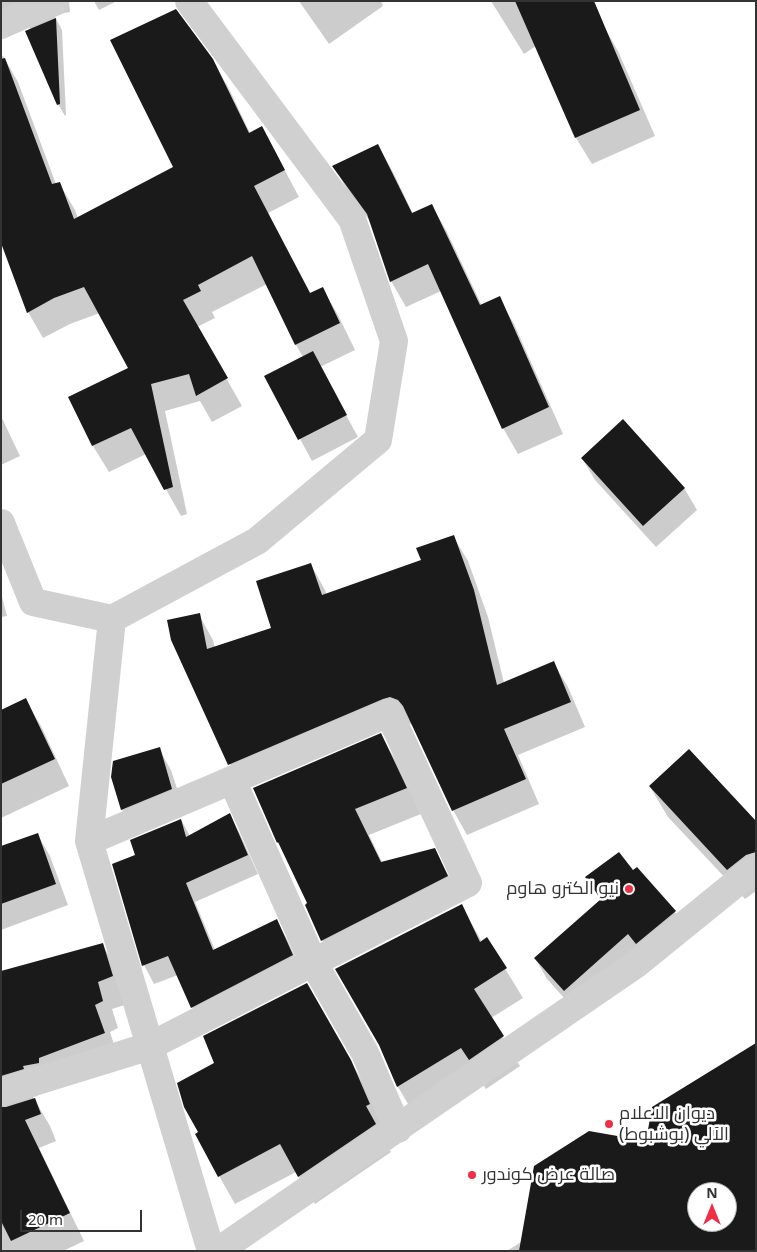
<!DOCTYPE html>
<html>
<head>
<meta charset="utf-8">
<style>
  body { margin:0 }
  #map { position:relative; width:757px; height:1252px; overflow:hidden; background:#fff; font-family:"Noto Sans",sans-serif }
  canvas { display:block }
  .frame { position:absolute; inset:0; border:2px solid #333; pointer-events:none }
  .north { position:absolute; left:687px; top:1182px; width:50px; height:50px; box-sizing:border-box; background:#fff; border:1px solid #adadad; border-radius:50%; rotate:0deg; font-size:14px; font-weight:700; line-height:20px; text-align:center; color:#333 }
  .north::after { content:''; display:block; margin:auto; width:18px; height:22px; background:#f02f46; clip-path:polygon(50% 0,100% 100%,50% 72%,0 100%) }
  .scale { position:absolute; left:20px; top:1210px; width:122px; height:22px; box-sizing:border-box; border:2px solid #333; border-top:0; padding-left:6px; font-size:15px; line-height:18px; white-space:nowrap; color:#333; -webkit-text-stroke:4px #fff; paint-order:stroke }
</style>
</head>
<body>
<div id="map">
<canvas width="757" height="1252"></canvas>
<div class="frame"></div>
<div class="north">N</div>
<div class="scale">20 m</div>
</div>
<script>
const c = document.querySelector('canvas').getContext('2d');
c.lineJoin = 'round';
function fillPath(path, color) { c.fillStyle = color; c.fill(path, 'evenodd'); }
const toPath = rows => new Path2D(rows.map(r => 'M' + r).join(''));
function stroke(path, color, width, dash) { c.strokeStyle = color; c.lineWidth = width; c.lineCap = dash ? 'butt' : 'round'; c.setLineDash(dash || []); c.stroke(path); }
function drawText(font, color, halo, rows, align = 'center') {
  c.font = font + ' "Noto Sans",Cairo,sans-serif'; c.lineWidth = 5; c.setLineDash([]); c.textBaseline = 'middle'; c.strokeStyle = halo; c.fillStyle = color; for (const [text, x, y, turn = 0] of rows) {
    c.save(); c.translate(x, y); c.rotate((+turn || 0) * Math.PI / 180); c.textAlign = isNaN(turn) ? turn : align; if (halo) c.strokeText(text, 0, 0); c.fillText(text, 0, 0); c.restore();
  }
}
fillPath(toPath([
  [1,1,69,1,70,12,64,13,55,17,62,30,66,115,65,116,58,104,31,30,18,9,1,16],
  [94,1,117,1,99,10],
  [299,1,381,1,383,6,329,44],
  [491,1,580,1,603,25,618,51,655,136,592,164,576,138,536,46,524,54],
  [1,56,3,56,18,82,56,184,59,183,75,210,78,218,174,168,212,60,228,87,250,133,276,154,299,197,268,213,311,294,322,288,338,315,355,350,320,367,358,437,312,461,266,376,303,357,296,345,267,284,212,312,215,318,197,327,242,406,212,422,200,401,165,411,187,514,181,516,146,454,109,472,93,446,70,398,129,369,100,313,70,324,43,338,28,312,1,239],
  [378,146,393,172,413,214,432,206,447,232,482,306,499,298,514,324,563,434,518,454,503,428,441,291,406,307,391,281,372,224,349,193,334,167],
  [1,416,20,456,1,465],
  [582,458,684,488,697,510,656,547,595,480],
  [453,536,468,561,488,617,504,683,553,662,568,687,585,727,518,755,539,804,467,835,453,810,413,725,405,722,397,723,244,789,230,764,199,615,213,640,215,648,272,629,311,565,325,590,327,595,422,560],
  [1,593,7,616,1,617],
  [25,700,41,726,69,786,1,818,1,711],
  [381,735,396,761,421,814,369,835,382,862,434,850,449,876,461,902,337,966,322,940,306,905],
  [159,749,171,770,184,810,135,831,122,810,113,777],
  [650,787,756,822,756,891,745,899,668,817],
  [229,815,240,834,258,874,195,902,215,950,276,920,287,939,303,974,202,1026,192,1007,178,975,154,984,144,965,136,856,181,820,190,836],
  [37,834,50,856,68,905,1,930,1,847],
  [636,869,675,912,687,933,576,1011,547,979,535,958,601,901,587,877,633,872],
  [461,905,482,942,487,939,523,998,491,1018,520,1066,486,1089,478,1076,415,1116,398,1087,380,1045],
  [102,944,118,971,128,1004,112,1009,118,1028,110,1032,119,1060,53,1085,54,1090,37,1093,38,1096,33,1097,50,1126,56,1141,39,1148,84,1241,63,1251,1,1251,1,973],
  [307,985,367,1089,385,1132,381,1135,391,1152,315,1204,296,1172,235,1204,219,1176,200,1133,216,1064],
  [756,1044,756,1251,507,1251,521,1242,647,1142],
  [697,1192,727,1192,727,1222,697,1222]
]), '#0003');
fillPath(toPath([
  [515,1,594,1,640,110,575,138],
  [176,9,213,59,249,133,262,126,285,170,254,186,310,293,323,287,340,323,295,345,252,256,198,285,201,291,183,300,228,378,196,396,189,374,151,384,173,487,164,490,131,428,92,446,68,397,128,368,84,287,54,298,27,313,1,243,1,59,5,58,52,184,60,182,74,219,173,167,110,40],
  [56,18,60,104,57,105,25,31],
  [378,144,412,213,432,204,480,305,500,296,549,407,502,429,428,264,390,282,367,214,332,166],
  [313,351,347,415,298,440,264,376],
  [623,419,685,488,643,526,581,458],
  [454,535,474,590,497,685,554,661,571,702,504,729,526,779,452,811,403,706,398,700,390,697,383,699,228,765,171,640,167,620,200,613,207,649,271,628,256,581,311,563,322,595,421,560,416,548],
  [26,698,55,759,1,784,1,710],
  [381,733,407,788,355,809,381,862,435,848,448,876,321,941,305,905,307,903,278,842,277,843,253,788],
  [160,747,172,789,121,810,111,777,113,761],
  [689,749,756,821,756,852,746,855,727,870,649,786],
  [230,813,248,855,186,883,213,950,277,919,293,955,191,1008,168,956,142,966,112,864,135,855,130,840,181,819,186,837],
  [38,833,56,884,1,904,1,846],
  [619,852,633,870,637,867,676,911,636,944,628,934,564,991,534,958,601,899,585,877],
  [462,904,480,942,487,937,507,968,474,989,504,1036,469,1060,461,1048,397,1087,379,1045,335,969],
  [103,943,113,976,98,982,103,1001,95,1005,105,1033,39,1058,39,1063,23,1066,24,1069,1,1076,1,971],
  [307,983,351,1060,370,1104,366,1106,376,1124,298,1177,280,1144,218,1177,195,1134,198,1132,184,1107,177,1083,214,1063,203,1036],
  [756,1043,756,1251,519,1251,534,1166,589,1131,646,1141,652,1107],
  [697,1192,727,1192,727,1222,697,1222],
  [35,1098,41,1114,25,1120,70,1213,11,1241,1,1221,1,1107,6,1107]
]), '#1a1a1a');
stroke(toPath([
  [1,25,55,1],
  [1,523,33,602,112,619,257,541,378,440,394,341,352,219,189,1],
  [112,619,89,841,211,1251],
  [232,780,313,962,365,1053,398,1129],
  [1,1092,150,1046,468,883,389,713,89,841],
  [218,1251,635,965,756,867]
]), '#d0d0d0', 28);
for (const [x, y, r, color] of [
  [629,889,5,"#f02f46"],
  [609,1124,5,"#f02f46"],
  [472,1175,5,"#f02f46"]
]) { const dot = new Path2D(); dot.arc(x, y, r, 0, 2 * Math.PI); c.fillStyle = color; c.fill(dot); stroke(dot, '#fff', 2); }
drawText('18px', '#333', '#fff', [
  ["نيو الكترو هاوم",619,889,"right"],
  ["ديوان الاعلام",619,1114],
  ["الآلي (بوشبوط)",619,1135],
  ["صالة عرض كوندور",482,1175]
], 'left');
</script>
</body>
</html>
